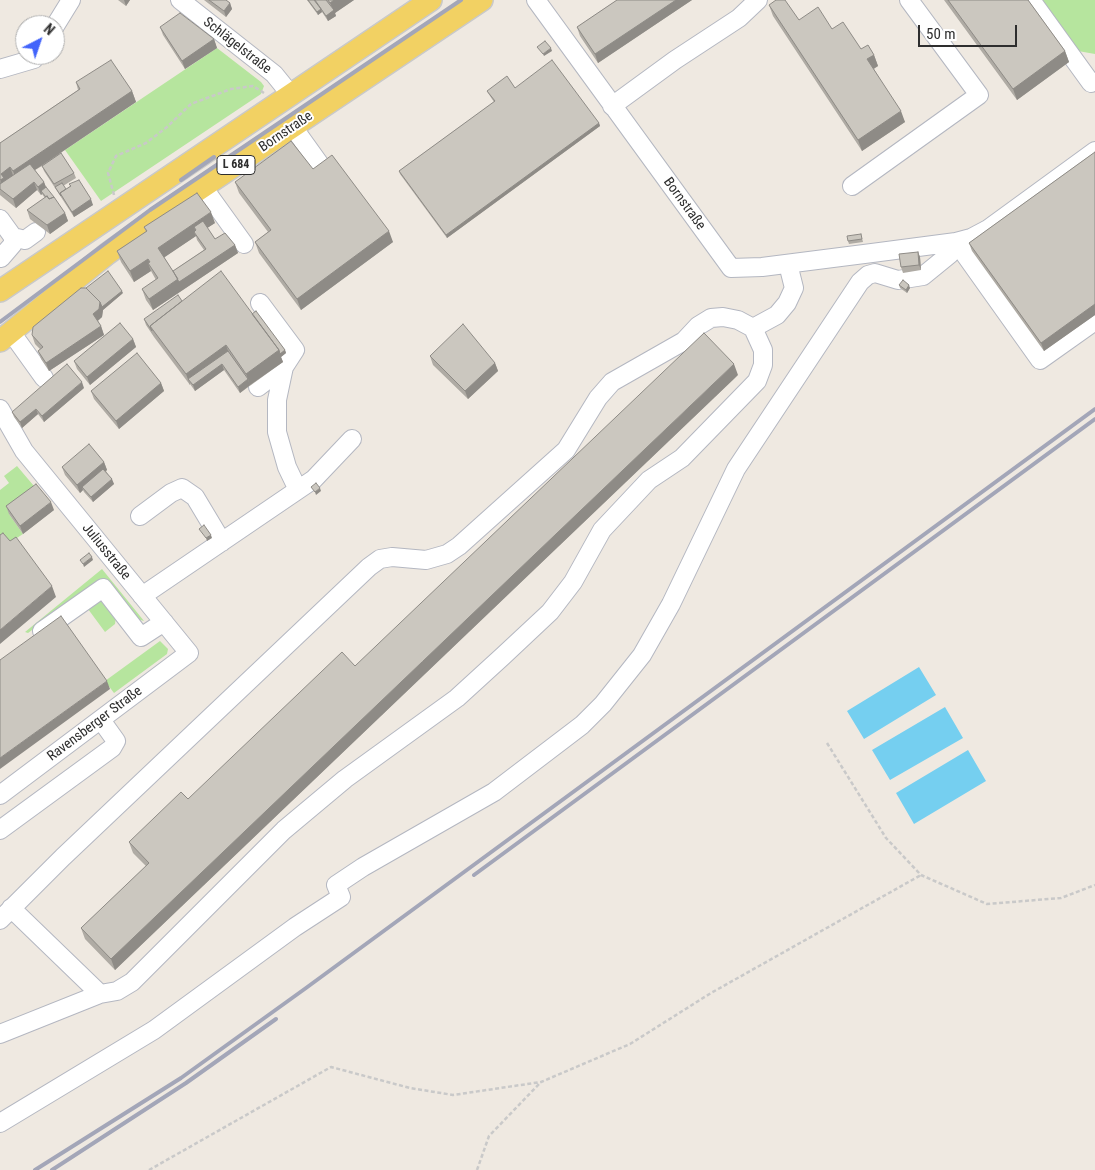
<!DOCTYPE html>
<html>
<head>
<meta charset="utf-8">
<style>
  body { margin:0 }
  #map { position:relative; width:1095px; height:1170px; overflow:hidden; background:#efe9e1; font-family:"Roboto Condensed",sans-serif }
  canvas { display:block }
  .north { position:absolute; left:15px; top:15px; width:50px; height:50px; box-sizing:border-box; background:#fff; border:1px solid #ababab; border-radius:50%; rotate:41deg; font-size:14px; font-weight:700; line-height:20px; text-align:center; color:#2e2e2e }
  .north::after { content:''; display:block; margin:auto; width:18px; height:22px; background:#4264fb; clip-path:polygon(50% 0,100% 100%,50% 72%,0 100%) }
  .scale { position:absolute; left:918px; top:25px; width:99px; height:22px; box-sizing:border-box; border:2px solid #2e2e2e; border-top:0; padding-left:6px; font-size:15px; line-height:18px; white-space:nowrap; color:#2e2e2e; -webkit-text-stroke:4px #fff; paint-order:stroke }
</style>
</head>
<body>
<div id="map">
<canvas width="1095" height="1170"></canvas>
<div class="north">N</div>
<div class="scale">50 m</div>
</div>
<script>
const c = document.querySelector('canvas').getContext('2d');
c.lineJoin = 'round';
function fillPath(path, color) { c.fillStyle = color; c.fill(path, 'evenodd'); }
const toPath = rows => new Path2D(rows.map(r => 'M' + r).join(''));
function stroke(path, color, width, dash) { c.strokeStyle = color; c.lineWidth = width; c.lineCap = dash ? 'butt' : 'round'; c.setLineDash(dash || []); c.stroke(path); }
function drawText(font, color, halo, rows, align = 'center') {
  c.font = font + ' "Roboto Condensed",sans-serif'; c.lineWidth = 4; c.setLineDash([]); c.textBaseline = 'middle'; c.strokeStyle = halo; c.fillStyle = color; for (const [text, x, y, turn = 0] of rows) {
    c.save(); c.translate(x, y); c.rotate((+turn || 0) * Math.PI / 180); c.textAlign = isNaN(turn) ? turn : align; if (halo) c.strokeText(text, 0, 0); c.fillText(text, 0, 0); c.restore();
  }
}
fillPath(toPath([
  [1040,0,1095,0,1095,54,1078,51],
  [217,48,261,82,264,86,261,94,101,201,65,150],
  [17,466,39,492,9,514,23,534,0,549,0,490,9,483,4,476],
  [102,569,144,621,137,619,112,586,96,583,28,633,25,632],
  [102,599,116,617,115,624,105,632,88,609],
  [160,641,168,649,167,654,114,693,105,681]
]), '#b6e59e');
fillPath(toPath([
  [919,667,936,695,864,739,847,711],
  [945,707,963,738,890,780,872,750],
  [968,750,986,781,914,824,896,793]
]), '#75cff0');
const minor = toPath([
  [180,0,274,74,291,95],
  [536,0,731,268,762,267,872,253,956,242,971,238,988,229,1095,151],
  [1031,0,1091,83],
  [55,26,71,0],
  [0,69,34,59,37,55],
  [612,106,675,60,739,18,758,0],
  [293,127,326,173],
  [852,186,979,95,909,0],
  [203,187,244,244],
  [0,219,13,237,13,244,1,258],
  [13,237,25,240,36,232],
  [956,242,1040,360,1095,321],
  [260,303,295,350,284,367,277,400,277,432,287,467,298,490],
  [11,332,44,378],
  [258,387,284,367],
  [0,409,24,451,189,653,0,795],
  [140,516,171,493,182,488,195,497,222,542],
  [142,596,314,479,352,439],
  [42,631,103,588,141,637,164,622],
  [0,830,112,748,116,741,101,720],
  [11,908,100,994],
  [0,920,63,857,369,567,380,559,392,557,426,560,447,554,459,546,566,450,598,398,612,382,684,341,698,326,711,318,723,317,738,320,753,328,777,315,787,303,794,288,788,264],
  [0,1034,100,994,117,991,132,982,284,830,345,779,457,698,503,656,550,612,573,582,602,530,649,480,682,458,757,381,763,365,763,350,753,328],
  [0,1123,154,1030,295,927,341,897,336,885,363,867,494,792,582,725,603,704,642,655,671,604,736,469,860,282,868,275,875,273,898,280,923,276,950,254,956,242]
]);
const major = toPath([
  [0,291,431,0],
  [0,341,107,254,164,213,482,0]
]);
stroke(minor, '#b4b7c1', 20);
stroke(major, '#c9c9c9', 24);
stroke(toPath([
  [114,195,108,173,116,156,146,143,167,127,191,104,231,89,253,86,264,93],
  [827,743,886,838,921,875,987,904,1061,898,1095,885],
  [149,1170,331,1067,410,1088,453,1095,541,1082,630,1044,711,993,921,875],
  [477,1170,489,1136,540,1083]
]), '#c9c9c9', 2.5, [4, 2.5]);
stroke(minor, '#fff', 18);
stroke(major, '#f2d163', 21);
stroke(toPath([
  [181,180,214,157],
  [0,322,150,210,461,0],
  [474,875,1095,419],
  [35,1170,181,1078,306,988,1095,409],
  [52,1170,186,1083,276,1019]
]), '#a3a6b8', 4);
fillPath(toPath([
  [118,0,130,0,126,6],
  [204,0,226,0,230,3,232,9,226,17],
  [307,0,354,0,335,13,336,16,328,21,322,12,318,15],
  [617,0,692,0,598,63,580,36,577,27],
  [944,0,1028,0,1065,51,1069,62,1017,100],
  [769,5,799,20,874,55,878,66,874,69,905,122,862,151,773,16],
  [160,27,214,39,217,48,185,69,163,35],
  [76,82,132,91,136,102,59,154,74,173,76,178,63,186,66,189,70,186,69,184,93,205,74,217,44,171,42,166,35,170,44,182,46,187,65,213,68,221,50,234,30,219,27,210,45,198,42,194,41,195,37,190,16,208,0,195,0,143,78,90],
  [515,88,599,123,600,126,447,238,400,174,399,171,494,102,488,93,487,91],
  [1095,152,1095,315,1044,351,972,251,969,243],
  [313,169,393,242,301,310,259,253,255,242,268,232,239,193,235,182],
  [215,223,207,228,215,239,235,245,238,253,153,310,146,300,142,289,156,280,151,271,134,282,121,262,117,251,146,232,144,227],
  [196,236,197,240,204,250,173,271,164,257],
  [861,234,863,242,849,244,848,241],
  [918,252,920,257,921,270,903,273,901,267],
  [899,285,910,288,907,293,900,288],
  [123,293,103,310,102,317,98,321,101,326,104,335,49,371,41,359,38,351,40,349,35,344,32,335],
  [182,301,252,314,285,350,286,353,281,357,283,362,240,393,224,370,195,391,190,384,190,385,154,337,146,325,144,319],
  [133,339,136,347,90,385,77,369,74,361],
  [430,356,495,363,498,371,468,399,433,365],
  [738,375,115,970,85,939,81,928,146,866,133,853,129,842,188,799,355,666],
  [161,383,164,391,119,429,94,399,91,391],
  [84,388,44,422,38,414,22,428,14,417,12,412],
  [104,462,107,470,106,471,114,484,93,502,84,492,83,490,80,493,65,475,62,467],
  [6,506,54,510,23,534,9,514]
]), '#afaba4');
fillPath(toPath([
  [124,0,130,0,126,6],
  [334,0,354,0,335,13,336,16,328,21,326,16,333,10,330,3],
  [676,0,692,0,598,63,595,54],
  [230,3,232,9,226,17,224,11],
  [321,9,322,12,318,15,317,12],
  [214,39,217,48,185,69,182,61],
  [551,48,552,51,544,56,543,54],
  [1065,51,1069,62,1017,100,1013,89],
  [874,55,878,66,871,70,867,59],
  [132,91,136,102,17,182,13,171],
  [901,111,905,122,862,151,858,140],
  [599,123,600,126,447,238,446,235],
  [10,167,14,178,0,189,1,174],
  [34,182,37,190,16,208,13,199],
  [44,182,47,190,41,191,42,194,41,195,38,187],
  [91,199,93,205,74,217,72,212],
  [211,212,215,223,198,234,194,227,197,235,194,232,196,236,162,259,158,248],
  [65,213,68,221,50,234,47,225],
  [389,231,393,242,301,310,297,299],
  [235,245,238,253,153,310,149,299,178,279],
  [918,252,920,257,921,270,919,265],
  [148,259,151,267,148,263,151,271,134,282,130,271],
  [909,285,910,288,907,293,906,290],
  [122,291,123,293,103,310,102,317,96,322,93,314,100,302],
  [1095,304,1095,315,1044,351,1041,343],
  [101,326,104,335,49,371,46,363],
  [133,339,136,347,90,385,87,377],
  [226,345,230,356,188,379,190,384,190,385,186,374],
  [279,350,285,350,286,353,281,357,283,362,250,385,246,374],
  [495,363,498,371,468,399,465,391],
  [222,364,224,370,195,391,193,385],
  [734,364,738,375,115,970,111,959],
  [248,379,250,385,240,393,238,387],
  [82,382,84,388,44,422,42,416],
  [161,383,164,391,119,429,116,421],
  [36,409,38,414,22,428,20,422],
  [104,462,107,470,84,489,82,487,83,490,80,493,77,485],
  [112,479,114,484,93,502,91,497],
  [320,488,321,491,316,495,315,492],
  [51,502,54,510,23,534,20,526],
  [211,535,212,538,207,541,206,538],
  [92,557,93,560,84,567,83,564],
  [52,586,56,597,0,644,0,630],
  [107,681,110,689,0,769,0,758]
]), '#8e8b86');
const building = toPath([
  [209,0,226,0,230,3,224,11,209,0],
  [308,0,314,0,321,9,317,12,308,0],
  [315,0,326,0,334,10,326,16,315,0],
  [328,0,334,0,330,3,328,0],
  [617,0,676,0,595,54,577,27,617,0],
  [776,0,785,0,799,20,818,7,832,29,843,22,861,49,868,45,874,55,867,59,901,111,858,140,769,5,776,0],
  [948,0,1028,0,1065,51,1013,89,948,0],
  [180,13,214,39,182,61,160,27,180,13],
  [545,41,551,48,543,54,537,47,545,41],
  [111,60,132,91,13,171,10,167,1,174,4,178,0,180,0,143,80,89,76,82,111,60],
  [552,60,599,123,446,235,399,171,495,101,487,91,507,76,515,88,552,60],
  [291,141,313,169,332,155,389,231,297,299,255,242,271,230,235,182,291,141],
  [1095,152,1095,304,1041,343,969,243,1095,152],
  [61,153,74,173,54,184,42,166,61,153],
  [30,164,44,182,38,187,34,182,13,199,0,189,0,184,30,164],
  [79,180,91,199,72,212,60,193,71,186,69,184,79,180],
  [62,183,66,189,60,193,61,196,55,187,62,183],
  [46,187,54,197,49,199,47,196,46,197,41,191,46,187],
  [197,193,211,212,158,248,178,279,149,299,142,289,158,278,148,263,150,262,148,259,130,271,117,251,147,231,144,227,197,193],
  [47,196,49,199,54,197,65,213,47,225,27,210,47,196],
  [203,221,215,239,225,233,235,245,179,282,173,271,206,249,194,232,196,230,194,227,203,221],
  [861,234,862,239,848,241,847,236,861,234],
  [918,252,919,265,901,267,899,254,918,252],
  [108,271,122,291,102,307,100,302,86,288,108,271],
  [221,271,279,350,246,374,226,345,186,374,150,326,221,271],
  [903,280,909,285,906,290,899,285,903,280],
  [81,288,86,288,100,302,99,309,93,314,101,326,46,363,38,351,43,347,32,335,33,327,81,288],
  [178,295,182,301,150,326,152,331,144,319,178,295],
  [256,311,285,350,280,354,279,350,252,314,256,311],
  [120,323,133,339,87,377,74,361,120,323],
  [463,324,495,363,465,391,430,356,463,324],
  [704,333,734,364,111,959,81,928,149,863,129,842,181,792,188,799,342,652,355,666,704,333],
  [228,351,248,379,238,387,222,364,193,385,188,379,228,351],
  [137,353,161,383,116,421,91,391,137,353],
  [67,364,82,382,42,416,36,409,20,422,12,412,67,364],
  [89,444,104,462,77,485,62,467,89,444],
  [103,469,112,479,91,497,82,487,103,469],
  [316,483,320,488,315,492,311,487,316,483],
  [36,484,51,502,20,526,6,506,36,484],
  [204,525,211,535,206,538,199,529,204,525],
  [3,533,10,541,16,537,52,586,0,630,0,535,3,533],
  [89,553,92,557,83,564,80,560,89,553],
  [61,616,107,681,0,758,0,660,61,616]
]);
fillPath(building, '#cbc7bf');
stroke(building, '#8e8b86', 1);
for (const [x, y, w] of [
  [236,165,38]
]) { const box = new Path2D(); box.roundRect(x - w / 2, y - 9.5, w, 19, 4); c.fillStyle = '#fff'; c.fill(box); stroke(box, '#2e2e2e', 1); }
drawText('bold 12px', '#2e2e2e', null, [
  ["L 684",236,165]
]);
drawText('14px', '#2e2e2e', '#fff', [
  ["Schlägelstraße",237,46,38],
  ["Bornstraße",286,132,-34],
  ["Bornstraße",684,204,54],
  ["Juliusstraße",106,552,51],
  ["Ravensberger Straße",95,724,-37]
]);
</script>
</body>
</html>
